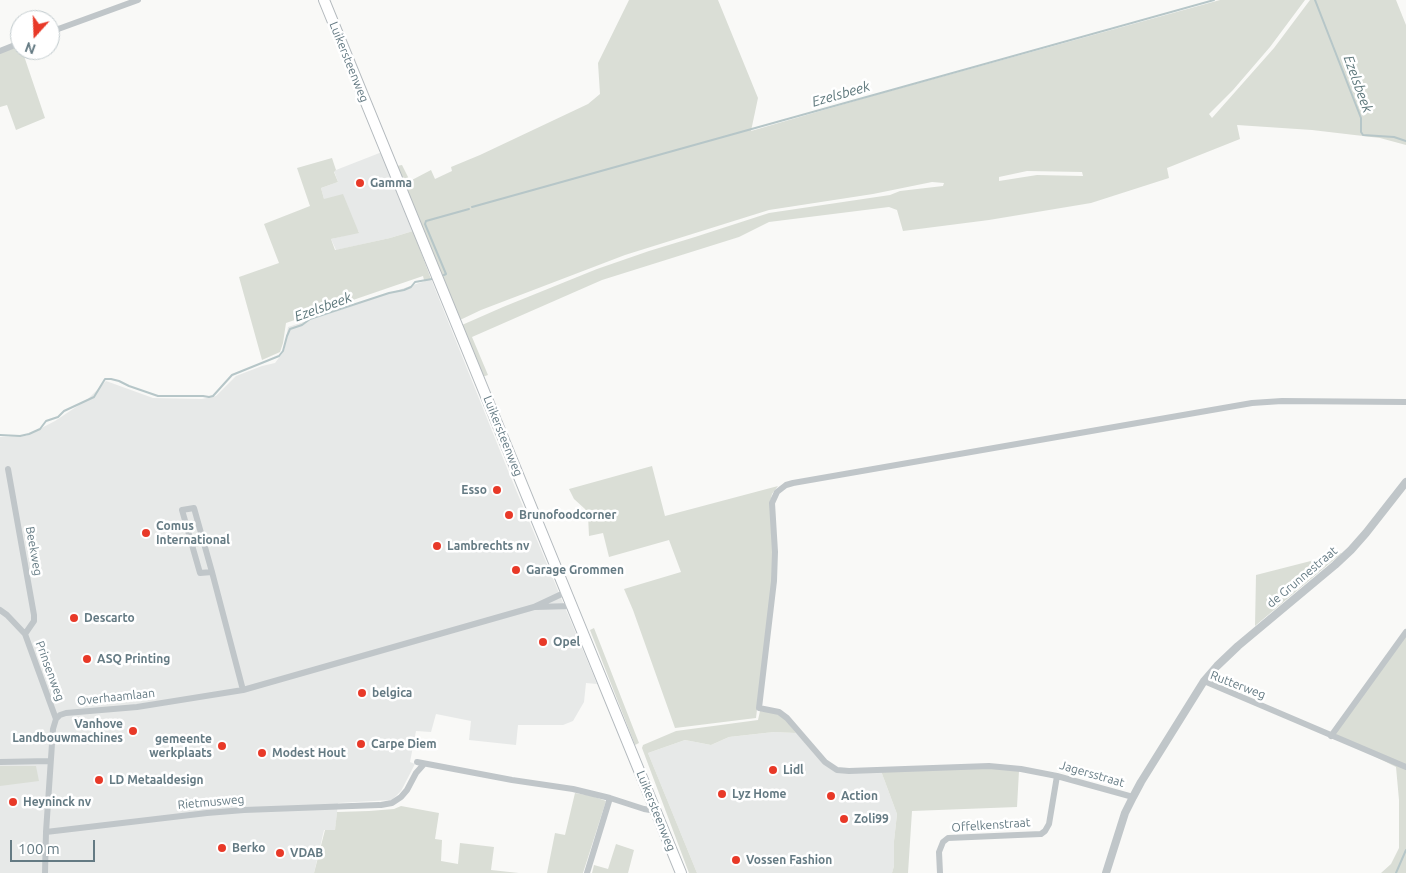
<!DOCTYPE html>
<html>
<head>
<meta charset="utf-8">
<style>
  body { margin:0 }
  #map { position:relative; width:1406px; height:873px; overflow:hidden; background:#f9f9f7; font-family:Ubuntu,sans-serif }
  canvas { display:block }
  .north { position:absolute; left:10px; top:10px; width:50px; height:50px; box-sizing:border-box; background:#fff; border:1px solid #c1cacd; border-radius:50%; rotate:200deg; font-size:14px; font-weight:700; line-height:20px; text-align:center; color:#647a83 }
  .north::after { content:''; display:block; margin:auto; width:18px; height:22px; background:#e83928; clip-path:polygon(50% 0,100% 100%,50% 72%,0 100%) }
  .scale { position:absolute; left:10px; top:840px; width:85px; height:22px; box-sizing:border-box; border:2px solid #647a83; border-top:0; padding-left:6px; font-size:15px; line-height:18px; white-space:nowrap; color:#647a83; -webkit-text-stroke:4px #fff; paint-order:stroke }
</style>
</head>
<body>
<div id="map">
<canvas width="1406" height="873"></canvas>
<div class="north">N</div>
<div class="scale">100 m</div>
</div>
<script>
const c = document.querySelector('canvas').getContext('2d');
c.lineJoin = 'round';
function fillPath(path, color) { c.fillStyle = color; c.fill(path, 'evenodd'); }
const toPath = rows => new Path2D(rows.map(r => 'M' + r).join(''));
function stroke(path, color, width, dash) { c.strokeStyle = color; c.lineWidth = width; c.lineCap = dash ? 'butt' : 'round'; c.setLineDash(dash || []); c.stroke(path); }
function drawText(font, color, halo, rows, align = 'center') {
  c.font = font + ' Ubuntu,sans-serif'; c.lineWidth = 5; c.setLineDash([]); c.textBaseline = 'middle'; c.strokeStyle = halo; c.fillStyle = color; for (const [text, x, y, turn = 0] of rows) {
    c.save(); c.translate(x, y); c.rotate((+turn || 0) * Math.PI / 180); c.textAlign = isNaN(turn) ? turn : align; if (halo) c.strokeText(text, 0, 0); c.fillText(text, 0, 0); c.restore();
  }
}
fillPath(toPath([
  [382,152,413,231,390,238,336,250,331,239,359,232,324,199,321,188,338,182,334,171,336,170],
  [431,279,509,473,597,684,586,683,584,702,573,721,563,725,518,725,516,745,469,740,471,721,436,714,431,732,416,731,410,762,415,764,401,791,392,800,338,803,335,831,324,830,314,873,0,873,0,437,26,436,55,421,88,399,106,381,153,398,202,399,216,396,236,376,262,366,275,363,284,351,288,327,325,315],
  [774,732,796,733,830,768,881,771,897,814,894,841,894,866,892,873,697,873,648,753,685,740,711,745,729,737]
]), '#e7e9e8');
fillPath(toPath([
  [629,0,718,0,758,98,751,131,879,94,1220,0,1305,0,1270,47,1233,90,1209,114,1212,118,1274,48,1310,0,1396,0,1406,25,1406,145,1380,138,1312,130,1237,125,1240,139,1167,168,1169,178,1091,203,989,220,903,231,897,210,889,207,769,222,739,237,602,280,472,337,488,375,482,377,462,325,503,307,597,269,649,251,695,237,769,213,890,195,900,191,943,186,944,183,932,182,873,194,769,210,625,255,481,310,460,320,417,213,396,166,402,165,410,181,431,170,435,179,452,171,451,167,480,155,588,104,600,94,598,63],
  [1027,171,1082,172,1083,176,1037,175,999,181,999,177],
  [20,46,20,50,22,50,45,118,16,130,7,105,0,107,0,53],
  [332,158,336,170,334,172,338,182,321,188,324,199,343,194,359,233,331,239,335,250,390,238,413,231,431,279,424,280,423,276,286,323,283,343,280,352,262,360,239,277,279,263,264,224,310,206,297,168],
  [652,466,665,516,778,486,772,494,770,503,774,567,756,718,675,728,633,610,624,589,681,572,669,540,609,557,603,533,589,536,588,515,585,509,574,499,569,489],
  [1342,553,1255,626,1256,575],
  [594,628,639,743,635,745,590,630],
  [1406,635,1406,873,1381,873,1391,864,1399,848,1399,800,1396,767,1378,758,1336,735,1336,733],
  [760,711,778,713,785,719,796,733,774,732,729,737,711,745,685,740,648,753,697,873,689,873,642,748,643,745,676,731,758,720],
  [0,766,36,766,39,781,0,786],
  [991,767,1019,771,1017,807,912,811,908,873,892,873,894,866,894,841,897,814,881,771],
  [575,793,592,796,606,801,583,873,547,873,555,833,565,835],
  [401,806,439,813,435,839,442,840,441,861,458,864,460,843,494,847,491,870,519,873,314,873,325,830,335,830,337,812,369,811,394,809],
  [616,844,634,850,628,873,592,873,594,865,608,869]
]), '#daded6');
stroke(toPath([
  [1315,0,1361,118,1361,132,1363,135,1394,137,1406,141],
  [472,207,1214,0],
  [444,275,446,274,425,224,426,221,469,209],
  [0,435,20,436,29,434,40,429,46,421,58,417,64,411,94,397,105,379,111,379,119,381,129,386,158,396,203,396,209,397,213,396,232,375,279,356,283,351,287,336,290,329,302,325,310,319,389,293,404,290,411,287,415,282,432,279],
  [1396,873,1406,850]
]), '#b6c6c8', 2);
const primary = toPath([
  [324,0,681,873]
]);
stroke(primary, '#b4babe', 12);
stroke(toPath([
  [50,32,138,0],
  [0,51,20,43],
  [8,469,34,615,34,621,25,634],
  [212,572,200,573,182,510,194,508,212,572,243,690],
  [535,607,572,606],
  [0,610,7,615,25,634,56,719],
  [1204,681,1406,767],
  [1331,736,1406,632],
  [0,762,50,761],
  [417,762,512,780,573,789,610,798,644,809,656,811],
  [1133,797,1057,776,1021,769,989,766,849,771,837,770,825,762,787,718,779,712,759,708,774,581,775,552,772,503,777,492,786,485,793,483,1252,403,1282,401,1406,402],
  [381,805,392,803,401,797,407,790,416,773,424,764],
  [46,832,207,813,244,810,379,805],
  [45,873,46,832,53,729,56,719,60,715,66,713,137,707,243,690,534,607,566,592],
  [587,873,610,798],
  [940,873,939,852,943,842,948,838,1041,834,1045,831,1049,824,1057,776]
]), '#c0c6c9', 6);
stroke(toPath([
  [1106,873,1125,813,1133,797,1141,782,1204,681,1217,666,1238,646,1335,565,1351,550,1366,533,1406,482]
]), '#c0c6c9', 8);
stroke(primary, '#fff', 10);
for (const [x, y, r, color] of [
  [360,183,5,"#e83928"],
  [497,490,5,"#e83928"],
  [509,515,5,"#e83928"],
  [146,533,5,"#e83928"],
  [437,546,5,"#e83928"],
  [516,570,5,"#e83928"],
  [74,618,5,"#e83928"],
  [543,642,5,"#e83928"],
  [87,659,5,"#e83928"],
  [362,693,5,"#e83928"],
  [133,731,5,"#e83928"],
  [361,744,5,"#e83928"],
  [222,746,5,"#e83928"],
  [262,753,5,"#e83928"],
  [773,770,5,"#e83928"],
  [99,780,5,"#e83928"],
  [722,794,5,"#e83928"],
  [831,796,5,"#e83928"],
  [13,802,5,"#e83928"],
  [844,819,5,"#e83928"],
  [222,848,5,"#e83928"],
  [280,853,5,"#e83928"],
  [736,860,5,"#e83928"]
]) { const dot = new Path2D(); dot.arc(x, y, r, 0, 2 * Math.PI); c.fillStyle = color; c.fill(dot); stroke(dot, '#fff', 2); }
drawText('12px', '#647a83', '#fff', [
  ["Luikersteenweg",349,62,68],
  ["Luikersteenweg",503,436,68],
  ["Beekweg",34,551,80],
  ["de Grunnestraat",1302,577,-40],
  ["Prinsenweg",50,671,70],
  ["Rutterweg",1238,685,21],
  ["Overhaamlaan",116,697,-6],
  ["Jagersstraat",1092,774,16],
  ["Rietmusweg",211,802,-5],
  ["Luikersteenweg",656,811,68],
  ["Offelkenstraat",991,825,-4]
]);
drawText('bold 12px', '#647a83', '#fff', [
  ["Gamma",370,183],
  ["Esso",487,490,"right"],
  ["Brunofoodcorner",519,515],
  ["Comus",156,526],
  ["International",156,540],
  ["Lambrechts nv",447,546],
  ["Garage Grommen",526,570],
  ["Descarto",84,618],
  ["Opel",553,642],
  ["ASQ Printing",97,659],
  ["belgica",372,693],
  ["Vanhove",123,724,"right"],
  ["Landbouwmachines",123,738,"right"],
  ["gemeente",212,739,"right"],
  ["werkplaats",212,753,"right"],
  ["Carpe Diem",371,744],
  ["Modest Hout",272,753],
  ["Lidl",783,770],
  ["LD Metaaldesign",109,780],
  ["Lyz Home",732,794],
  ["Action",841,796],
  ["Heyninck nv",23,802],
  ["Zoli99",854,819],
  ["Berko",232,848],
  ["VDAB",290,853],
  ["Vossen Fashion",746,860]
], 'left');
drawText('italic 14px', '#5e787c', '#fff', [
  ["Ezelsbeek",1358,84,70],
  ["Ezelsbeek",841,94,-16],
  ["Ezelsbeek",323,307,-20]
]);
</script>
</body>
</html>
